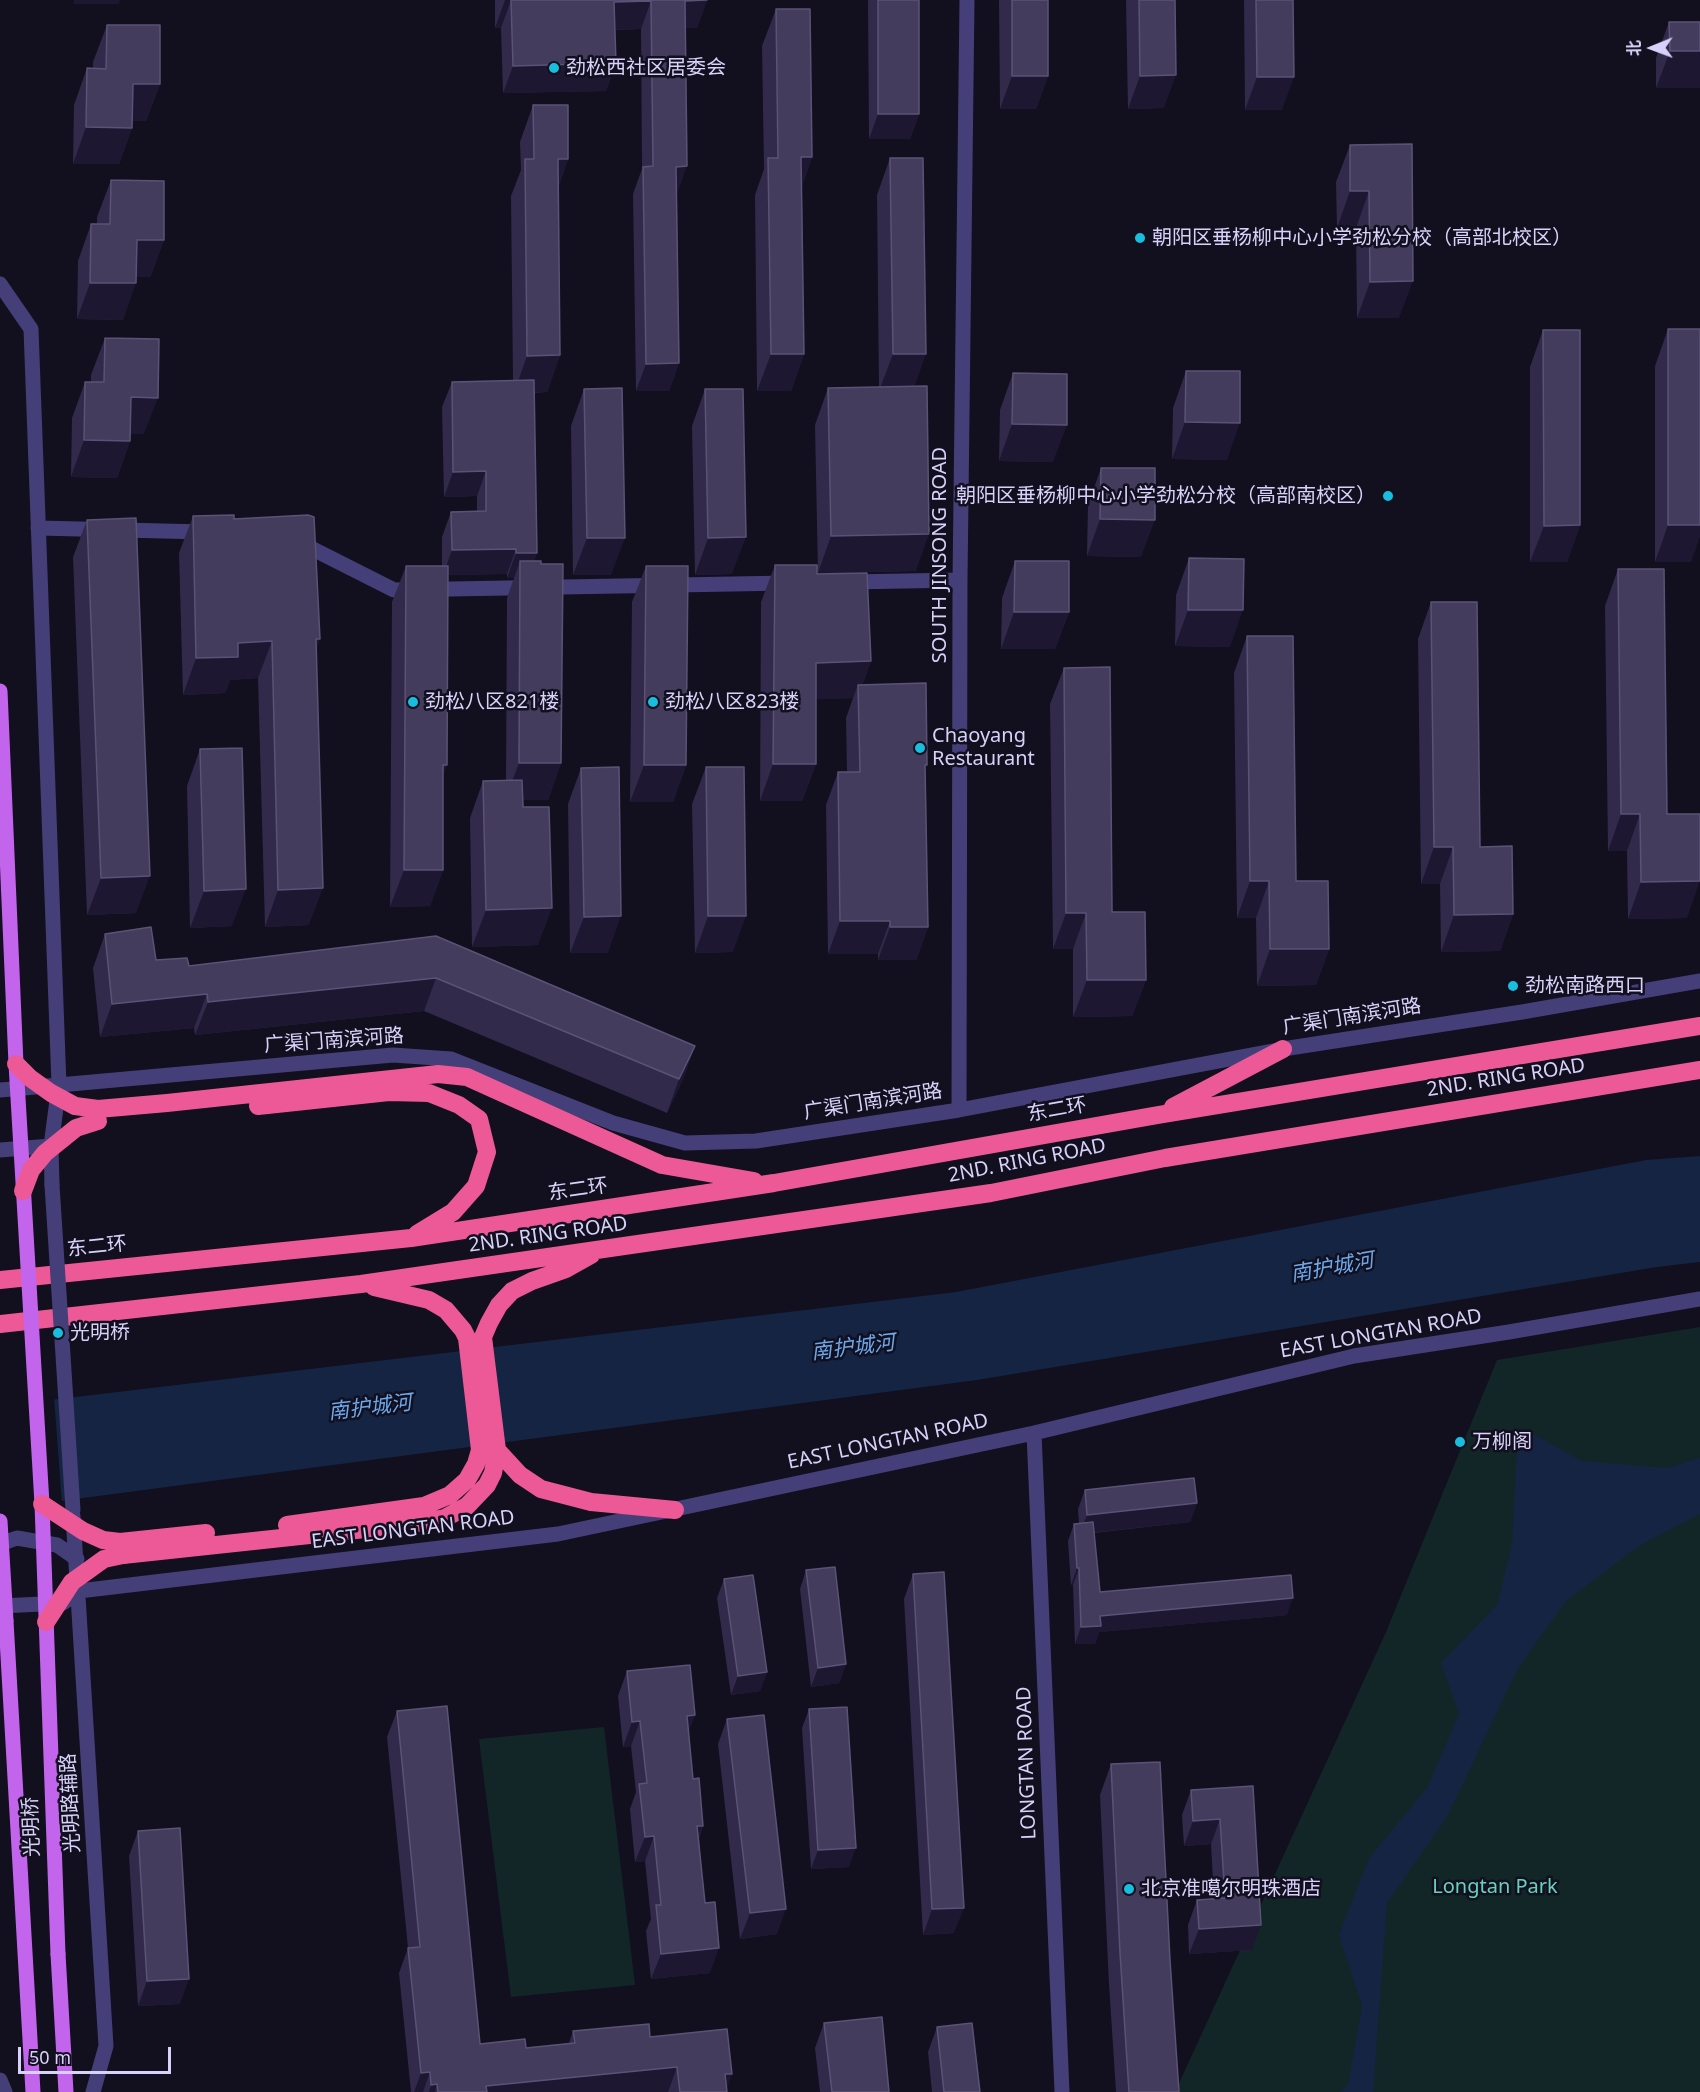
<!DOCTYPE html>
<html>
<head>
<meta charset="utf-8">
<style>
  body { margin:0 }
  #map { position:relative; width:1700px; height:2092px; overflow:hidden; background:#120f1e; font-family:"Noto Sans","Noto Sans SC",sans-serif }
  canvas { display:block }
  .north { position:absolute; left:1622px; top:18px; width:60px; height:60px; -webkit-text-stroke:4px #120f1e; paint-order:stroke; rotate:269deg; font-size:16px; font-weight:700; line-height:24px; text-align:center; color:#d8d1fa }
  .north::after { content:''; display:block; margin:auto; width:21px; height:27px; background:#d8d1fa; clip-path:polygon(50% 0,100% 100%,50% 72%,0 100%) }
  .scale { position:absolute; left:18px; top:2047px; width:153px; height:27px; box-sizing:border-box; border:3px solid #d8d1fa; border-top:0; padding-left:8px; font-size:18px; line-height:21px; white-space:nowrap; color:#d8d1fa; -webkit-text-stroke:4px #120f1e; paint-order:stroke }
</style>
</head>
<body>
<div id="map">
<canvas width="1700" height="2092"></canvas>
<div class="north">北</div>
<div class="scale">50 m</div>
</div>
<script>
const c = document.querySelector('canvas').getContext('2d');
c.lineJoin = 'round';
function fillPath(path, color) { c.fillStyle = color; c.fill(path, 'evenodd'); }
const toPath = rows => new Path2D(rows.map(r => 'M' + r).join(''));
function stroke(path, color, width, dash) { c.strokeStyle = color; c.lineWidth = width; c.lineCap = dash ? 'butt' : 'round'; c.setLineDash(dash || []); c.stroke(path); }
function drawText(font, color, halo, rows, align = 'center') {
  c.font = font + ' "Noto Sans","Noto Sans SC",sans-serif'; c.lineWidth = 5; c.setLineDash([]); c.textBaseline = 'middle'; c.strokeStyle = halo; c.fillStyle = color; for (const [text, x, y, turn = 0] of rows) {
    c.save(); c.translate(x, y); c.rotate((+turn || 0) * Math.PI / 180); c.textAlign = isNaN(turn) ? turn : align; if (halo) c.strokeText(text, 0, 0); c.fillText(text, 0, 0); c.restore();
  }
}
fillPath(toPath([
  [1700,1327,1700,2092,1175,2092,1386,1632,1497,1360],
  [604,1727,635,1985,511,1997,479,1739]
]), '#122627');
fillPath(toPath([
  [1700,1156,1700,1262,1657,1267,977,1380,0,1509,0,1406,956,1292,1646,1160],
  [1535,1435,1582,1461,1667,1468,1700,1458,1700,1514,1637,1547,1565,1602,1517,1670,1448,1815,1387,1903,1373,2092,1341,2092,1348,2085,1362,2006,1339,1935,1369,1858,1427,1788,1459,1714,1441,1663,1497,1605,1512,1545,1517,1449]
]), '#142442');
fillPath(toPath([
  [54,1397,62,1504,0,1512,0,1403]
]), '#120f1e');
stroke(toPath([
  [0,284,31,329,59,1085,393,1055,451,1059,613,1123,685,1143,756,1141,959,1110,1283,1049,1522,1012,1700,981],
  [38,528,205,532],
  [299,542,394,590,789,583],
  [849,582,960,580],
  [0,1090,59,1085,51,1146,0,1150],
  [959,1110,960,580,967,0],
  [51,1146,52,1185],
  [1034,1433,1062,2092],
  [73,1516,106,2046,93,2092],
  [0,1544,17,1538,57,1545,77,1559],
  [0,1606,63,1603,79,1591,558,1534,1034,1433,1354,1356,1509,1332,1700,1299],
  [0,2080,5,2092]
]), '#443f78', 15);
stroke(toPath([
  [0,691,16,1064],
  [6,1621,33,2092],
  [58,1954,66,2092]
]), '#c364ed', 15);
stroke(toPath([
  [258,1106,389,1092,429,1093,459,1105,479,1119,487,1152,476,1186,453,1212,417,1234],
  [1173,1107,1283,1049],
  [98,1109,167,1103,438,1074,467,1077,662,1165,754,1181],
  [0,1280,411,1238,774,1183,1158,1115,1700,1026],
  [0,1324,361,1284,991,1193,1165,1158,1700,1070],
  [497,1450,520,1475,541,1489,591,1502,675,1510],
  [287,1525,424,1506,450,1495,467,1480,476,1464,480,1450,467,1338,463,1330,446,1310,429,1300,374,1287],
  [120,1542,206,1533],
  [123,1555,412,1524,445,1518,467,1506,487,1485,493,1473,497,1450,483,1337,489,1323,499,1305,512,1291,532,1281,566,1269,591,1255]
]), '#ec5996', 18);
stroke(toPath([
  [52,1185,73,1510]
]), '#443f78', 15);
stroke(toPath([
  [16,1064,42,1504,58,1954],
  [0,1521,6,1621]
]), '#c364ed', 15);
stroke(toPath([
  [16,1064,30,1078,51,1093,75,1106,98,1109],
  [23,1191,31,1170,45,1153,76,1128,98,1121],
  [42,1504,83,1531,103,1540,120,1542],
  [46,1622,72,1582,104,1559,123,1555]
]), '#ec5996', 18);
fillPath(toPath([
  [495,0,707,0,697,28,685,28,677,194,679,363,669,391,636,391,633,194,642,169,641,29,615,30,616,63,606,91,503,93,501,28,495,28],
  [868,0,919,0,919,114,910,139,869,139],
  [999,0,1048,0,1048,76,1036,109,1000,109],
  [1126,0,1175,0,1164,108,1128,109],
  [1244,0,1293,0,1282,110,1245,110],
  [776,9,812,157,802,186,804,354,791,391,757,391,755,195,764,169,762,46],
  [1669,22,1700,22,1656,88,1656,58],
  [107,25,160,84,146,121,132,121,132,128,119,164,73,164,74,105,87,68,93,68,93,62],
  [533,105,568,159,558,188,560,355,547,392,534,393,537,553,534,561,561,763,548,800,523,800,538,945,472,947,470,818,483,781,506,781,507,598,514,578,507,578,507,574,448,575,443,776,443,870,430,906,390,907,392,602,406,566,442,566,442,537,451,512,477,511,477,496,444,497,442,407,452,382,513,381,511,196,521,170,520,142],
  [1412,144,1399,318,1357,318,1356,228,1337,228,1336,182,1350,145],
  [890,158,914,387,916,571,818,573,815,425,828,388,879,387,877,195],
  [111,180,164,240,150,277,136,277,123,320,77,319,78,261,91,224,97,224,97,217],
  [1668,329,1691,562,1655,562,1655,366],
  [1543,330,1580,525,1567,562,1530,562,1530,367],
  [105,338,144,434,130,434,130,441,117,478,71,477,72,418,85,382,91,382,91,375],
  [1186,371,1227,460,1172,459,1173,408],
  [1013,373,1053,462,999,461,1000,410],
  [584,389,611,575,573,575,571,426],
  [705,389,732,574,695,575,692,426],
  [1101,468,1141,557,1087,556,1088,505],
  [193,516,234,519,316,650,309,925,265,927,258,678,230,680,225,693,183,695,179,553],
  [87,520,136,913,87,915,73,557],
  [1189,558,1230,647,1175,646,1176,595],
  [1015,561,1069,612,1055,649,1001,649,1002,598],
  [775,565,817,574,871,661,862,685,925,771,928,927,916,960,878,960,878,954,828,954,826,805,838,772,847,772,846,718,853,698,816,699,816,764,802,801,760,801,761,602],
  [646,566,686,765,673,802,630,802,632,602],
  [1618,569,1667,814,1687,918,1628,919,1627,851,1608,851,1605,606],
  [1431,602,1480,847,1513,914,1500,951,1441,952,1440,884,1421,884,1418,639],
  [1247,636,1296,881,1329,949,1316,985,1257,986,1256,918,1237,918,1234,673],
  [1064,668,1112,912,1146,980,1132,1016,1073,1017,1073,949,1053,949,1050,704],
  [200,749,232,926,190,928,187,786],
  [706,767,733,952,695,953,692,804],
  [581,768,608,953,570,953,568,804],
  [105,934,156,960,189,966,436,936,695,1046,683,1079,667,1113,424,1011,195,1035,194,1028,100,1037,93,968],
  [1085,1490,1197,1503,1190,1522,1094,1533,1100,1592,1287,1615,1099,1632,1095,1644,1075,1644,1073,1585,1071,1585,1068,1541,1074,1524,1079,1523,1078,1509],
  [806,1570,846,1664,839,1683,811,1687,800,1589],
  [913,1574,954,1933,923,1935,904,1599],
  [724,1579,767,1672,760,1691,731,1695,717,1598],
  [627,1671,695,1715,688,1732,693,1779,703,1826,699,1839,710,1973,651,1979,646,1931,651,1919,645,1861,635,1862,630,1809,636,1792,631,1746,623,1747,618,1696],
  [809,1709,849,1867,811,1869,802,1728],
  [397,1711,480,2044,526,2048,569,2043,573,2031,650,2037,727,2089,727,2092,411,2092,399,1973,408,1948,387,1737],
  [727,1719,777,1934,740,1939,718,1744],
  [1111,1764,1170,1960,1179,2092,1116,2092,1109,1984,1100,1795],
  [1253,1786,1252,1950,1189,1954,1188,1925,1197,1900,1214,1899,1211,1844,1184,1846,1182,1815,1191,1790],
  [138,1831,180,2004,138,2006,129,1856],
  [824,2023,889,2092,820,2092,815,2048],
  [937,2027,980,2092,932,2092,928,2052]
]), '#322a4a');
fillPath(toPath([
  [74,0,120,0,119,4,73,4],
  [505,0,511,0,501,28,495,28],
  [707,0,697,28,675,28,685,1],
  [651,1,641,29,604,30,614,2],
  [1670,51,1700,51,1700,88,1656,88],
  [616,63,606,91,503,93,513,66],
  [1176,75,1164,108,1128,109,1140,76],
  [1012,76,1048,76,1036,109,1000,109],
  [1257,77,1294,77,1282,110,1245,110],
  [133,84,160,84,146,121,119,121],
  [878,114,919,114,910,139,869,139],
  [86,127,132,128,119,164,73,164],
  [801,157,812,157,799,194],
  [558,159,568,159,555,196],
  [687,166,677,194,676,167],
  [1350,191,1369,191,1356,228,1337,228],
  [137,240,164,240,150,277,123,277],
  [1413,281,1399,318,1357,318,1370,282],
  [90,283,136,283,123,320,77,319],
  [771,354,804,354,791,391,757,391],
  [893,354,926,354,913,391,879,391],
  [560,355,547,392,514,393,527,356],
  [679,363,669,391,636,391,646,364],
  [131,397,158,398,144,434,118,434],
  [1185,422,1240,423,1227,460,1172,459],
  [1012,424,1067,425,1053,462,999,461],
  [84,440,130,441,117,478,71,477],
  [486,471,477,496,444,497,453,472],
  [1100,519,1155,520,1141,557,1087,556],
  [1580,525,1567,562,1530,562,1544,526],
  [1668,525,1700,525,1700,537,1691,562,1655,562],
  [929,534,916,571,818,573,831,536],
  [746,537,732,574,695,575,708,538],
  [587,538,625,538,611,575,573,575],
  [516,549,507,574,443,575,452,550],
  [516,553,537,553,528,578,520,561,514,578,507,578],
  [1188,610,1243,610,1230,647,1175,646],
  [1014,612,1069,612,1055,649,1001,649],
  [316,639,320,639,307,676],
  [272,641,258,678,230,680,225,693,183,695,196,658,238,643],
  [871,661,858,695,858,685,853,698,803,700,816,663],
  [519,763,561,763,548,800,505,800],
  [773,764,816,764,802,801,760,801],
  [443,765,447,765,433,802],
  [644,765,686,765,673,802,630,802],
  [1621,814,1640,814,1627,851,1608,851],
  [1434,847,1453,847,1440,884,1421,884],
  [404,870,443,870,430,906,390,907],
  [150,876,136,913,87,915,101,878],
  [1250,881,1269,881,1256,918,1237,918],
  [1700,881,1687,918,1628,919,1641,882],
  [323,888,309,925,265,927,278,890],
  [246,889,232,926,190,928,204,891],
  [552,908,538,945,472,947,486,910],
  [1066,913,1086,913,1073,949,1053,949],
  [1513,914,1500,951,1441,952,1454,915],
  [621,916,608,953,570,953,584,917],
  [708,916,746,916,733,952,695,953],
  [840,921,890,921,878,954,828,954],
  [890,927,928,927,916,960,878,960],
  [1270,949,1329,949,1316,985,1257,986],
  [436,978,424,1011,195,1035,208,1002],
  [1087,980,1146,980,1132,1016,1073,1017],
  [207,994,194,1028,100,1037,112,1004],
  [695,1046,683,1079,667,1113,679,1079],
  [1197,1503,1190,1522,1080,1534,1087,1515],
  [1077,1568,1079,1568,1073,1585,1071,1585],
  [1293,1598,1287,1615,1099,1632,1095,1644,1075,1644,1081,1627,1100,1616],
  [846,1664,839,1683,811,1687,818,1668],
  [767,1672,760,1691,731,1695,738,1676],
  [695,1715,686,1740,687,1716],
  [640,1721,631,1746,623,1747,632,1722],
  [1220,1819,1211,1844,1184,1846,1193,1821],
  [697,1826,703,1826,694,1851],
  [654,1836,645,1861,635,1862,645,1837],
  [856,1848,849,1867,811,1869,818,1850],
  [964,1908,954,1933,923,1935,932,1909],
  [786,1909,777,1934,740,1939,750,1913],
  [1261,1925,1252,1950,1189,1954,1199,1929],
  [719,1948,710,1973,651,1979,661,1954],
  [189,1979,180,2004,138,2006,147,1981],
  [677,2067,668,2092,484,2092,486,2086],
  [430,2072,423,2092,414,2092,421,2073],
  [725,2074,732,2074,726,2092],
  [437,2084,435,2092,429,2092,431,2085]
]), '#1d1731');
const building = toPath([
  [511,0,707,0,685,1,687,166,676,167,679,363,646,364,643,167,653,166,651,1,614,2,616,63,513,66,511,0],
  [878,0,919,0,919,114,878,114,878,0],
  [1012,0,1048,0,1048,76,1012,76,1012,0],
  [1139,0,1175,0,1176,75,1140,76,1139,0],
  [1256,0,1293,0,1294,77,1257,77,1256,0],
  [776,9,810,9,812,157,801,157,804,354,771,354,768,158,778,158,776,9],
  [1669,22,1700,22,1700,51,1670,51,1669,22],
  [107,25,160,25,160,84,133,84,132,128,86,127,87,68,106,69,107,25],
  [533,105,568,105,568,159,558,159,560,355,527,356,525,159,534,159,533,105],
  [1412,144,1413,281,1370,282,1369,191,1350,191,1350,145,1412,144],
  [890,158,923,158,926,354,893,354,890,158],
  [111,180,164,181,164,240,137,240,136,283,90,283,91,224,110,224,111,180],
  [1668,329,1700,329,1700,525,1668,525,1668,329],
  [1543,330,1580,330,1580,525,1544,526,1543,330],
  [105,338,159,339,158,398,131,397,130,441,84,440,85,382,104,382,105,338],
  [1186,371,1240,371,1240,423,1185,422,1186,371],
  [1013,373,1067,374,1067,425,1012,424,1013,373],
  [534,380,537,553,516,553,516,549,452,550,451,512,486,511,486,471,453,472,452,382,534,380],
  [927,386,929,534,831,536,828,388,927,386],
  [622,388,625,538,587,538,584,389,622,388],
  [705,389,743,389,746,537,708,538,705,389],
  [1101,468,1155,468,1155,520,1100,519,1101,468],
  [234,515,234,519,308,515,314,517,320,639,316,639,323,888,278,890,272,641,238,643,238,657,196,658,193,516,234,515],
  [136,518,150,876,101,878,87,520,136,518],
  [1189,558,1244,559,1243,610,1188,610,1189,558],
  [520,561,541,561,541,564,563,564,561,763,519,763,520,561],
  [1015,561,1069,561,1069,612,1014,612,1015,561],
  [775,565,817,565,817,574,867,573,871,661,816,663,816,764,773,764,775,565],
  [406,566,448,566,447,765,443,765,443,870,404,870,406,566],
  [646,566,688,566,686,765,644,765,646,566],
  [1618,569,1664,569,1667,814,1700,814,1700,881,1641,882,1640,814,1621,814,1618,569],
  [1431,602,1477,602,1480,847,1512,846,1513,914,1454,915,1453,847,1434,847,1431,602],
  [1247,636,1293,636,1296,881,1328,881,1329,949,1270,949,1269,881,1250,881,1247,636],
  [1110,667,1112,912,1145,912,1146,980,1087,980,1086,913,1066,913,1064,668,1110,667],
  [926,683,927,765,925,765,928,927,890,927,890,921,840,921,838,772,860,772,858,685,926,683],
  [242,748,246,889,204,891,200,749,242,748],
  [619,767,621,916,584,917,581,768,619,767],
  [706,767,744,767,746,916,708,916,706,767],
  [522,780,523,807,549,807,552,908,486,910,483,781,522,780],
  [151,927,156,960,187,958,189,966,436,936,695,1046,679,1079,436,978,208,1002,207,994,112,1004,105,934,151,927],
  [1194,1478,1197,1503,1087,1515,1085,1490,1194,1478],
  [1093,1522,1100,1592,1291,1575,1293,1598,1100,1616,1101,1626,1081,1627,1079,1568,1077,1568,1074,1524,1093,1522],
  [835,1567,846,1664,818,1668,806,1570,835,1567],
  [944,1572,964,1908,932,1909,913,1574,944,1572],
  [753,1575,767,1672,738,1676,724,1579,753,1575],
  [690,1665,695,1715,687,1716,693,1779,699,1778,703,1826,697,1826,705,1903,715,1902,719,1948,661,1954,656,1905,661,1905,654,1836,645,1837,639,1784,647,1783,640,1721,632,1722,627,1671,690,1665],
  [447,1706,480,2044,525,2039,526,2048,575,2043,573,2031,649,2024,650,2037,727,2029,732,2074,725,2074,727,2092,680,2092,677,2067,486,2086,487,2092,438,2092,437,2084,431,2085,430,2072,421,2073,408,1948,420,1947,397,1711,447,1706],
  [847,1707,856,1848,818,1850,809,1709,847,1707],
  [764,1715,786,1909,750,1913,727,1719,764,1715],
  [1160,1762,1170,1960,1179,2092,1129,2092,1120,1953,1111,1764,1160,1762],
  [1253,1786,1261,1925,1199,1929,1197,1900,1225,1898,1220,1819,1193,1821,1191,1790,1253,1786],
  [180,1828,189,1979,147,1981,138,1831,180,1828],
  [882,2017,889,2092,832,2092,824,2023,882,2017],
  [972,2023,980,2092,944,2092,937,2027,972,2023]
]);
fillPath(building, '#433c5d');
stroke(building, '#5b5376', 1.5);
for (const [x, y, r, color] of [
  [554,68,6,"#19bddd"],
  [1140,238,6,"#19bddd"],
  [1388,496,6,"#19bddd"],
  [413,702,6,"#19bddd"],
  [653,702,6,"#19bddd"],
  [920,748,6,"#19bddd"],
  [1513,986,6,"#19bddd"],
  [58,1333,6,"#19bddd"],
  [1460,1442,6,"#19bddd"],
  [1129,1889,6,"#19bddd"]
]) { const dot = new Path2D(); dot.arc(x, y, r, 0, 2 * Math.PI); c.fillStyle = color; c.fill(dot); stroke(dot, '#120f1e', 2); }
drawText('20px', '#d8d1fa', '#120f1e', [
  ["劲松西社区居委会",566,68],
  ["朝阳区垂杨柳中心小学劲松分校（高部北校区）",1152,238],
  ["朝阳区垂杨柳中心小学劲松分校（高部南校区）",1376,496,"right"],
  ["劲松八区821楼",425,702],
  ["劲松八区823楼",665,702],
  ["Chaoyang",932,736],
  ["Restaurant",932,759],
  ["劲松南路西口",1525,986],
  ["光明桥",70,1333],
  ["万柳阁",1472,1442],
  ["北京准噶尔明珠酒店",1141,1889]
], 'left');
drawText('20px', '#d8d1fa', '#120f1e', [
  ["SOUTH JINSONG ROAD",940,555,-90],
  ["广渠门南滨河路",1352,1017,-9],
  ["广渠门南滨河路",334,1041,-4],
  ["2ND. RING ROAD",1506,1078,-9],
  ["广渠门南滨河路",873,1102,-9],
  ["东二环",1057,1110,-10],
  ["2ND. RING ROAD",1027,1161,-11],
  ["东二环",578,1190,-8],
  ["2ND. RING ROAD",548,1235,-8],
  ["东二环",97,1247,-6],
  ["EAST LONGTAN ROAD",1381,1334,-10],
  ["EAST LONGTAN ROAD",888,1442,-12],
  ["EAST LONGTAN ROAD",413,1530,-7],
  ["LONGTAN ROAD",1027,1763,-92],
  ["光明路辅路",71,1803,-93],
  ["光明桥",32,1827,-92]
]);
drawText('20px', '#66d1bd', '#120f1e', [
  ["Longtan Park",1495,1887]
]);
drawText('italic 21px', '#6aa9ee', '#120f1e', [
  ["南护城河",1332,1268,-10],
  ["南护城河",853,1348,-7],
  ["南护城河",370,1408,-7]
]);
</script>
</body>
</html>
